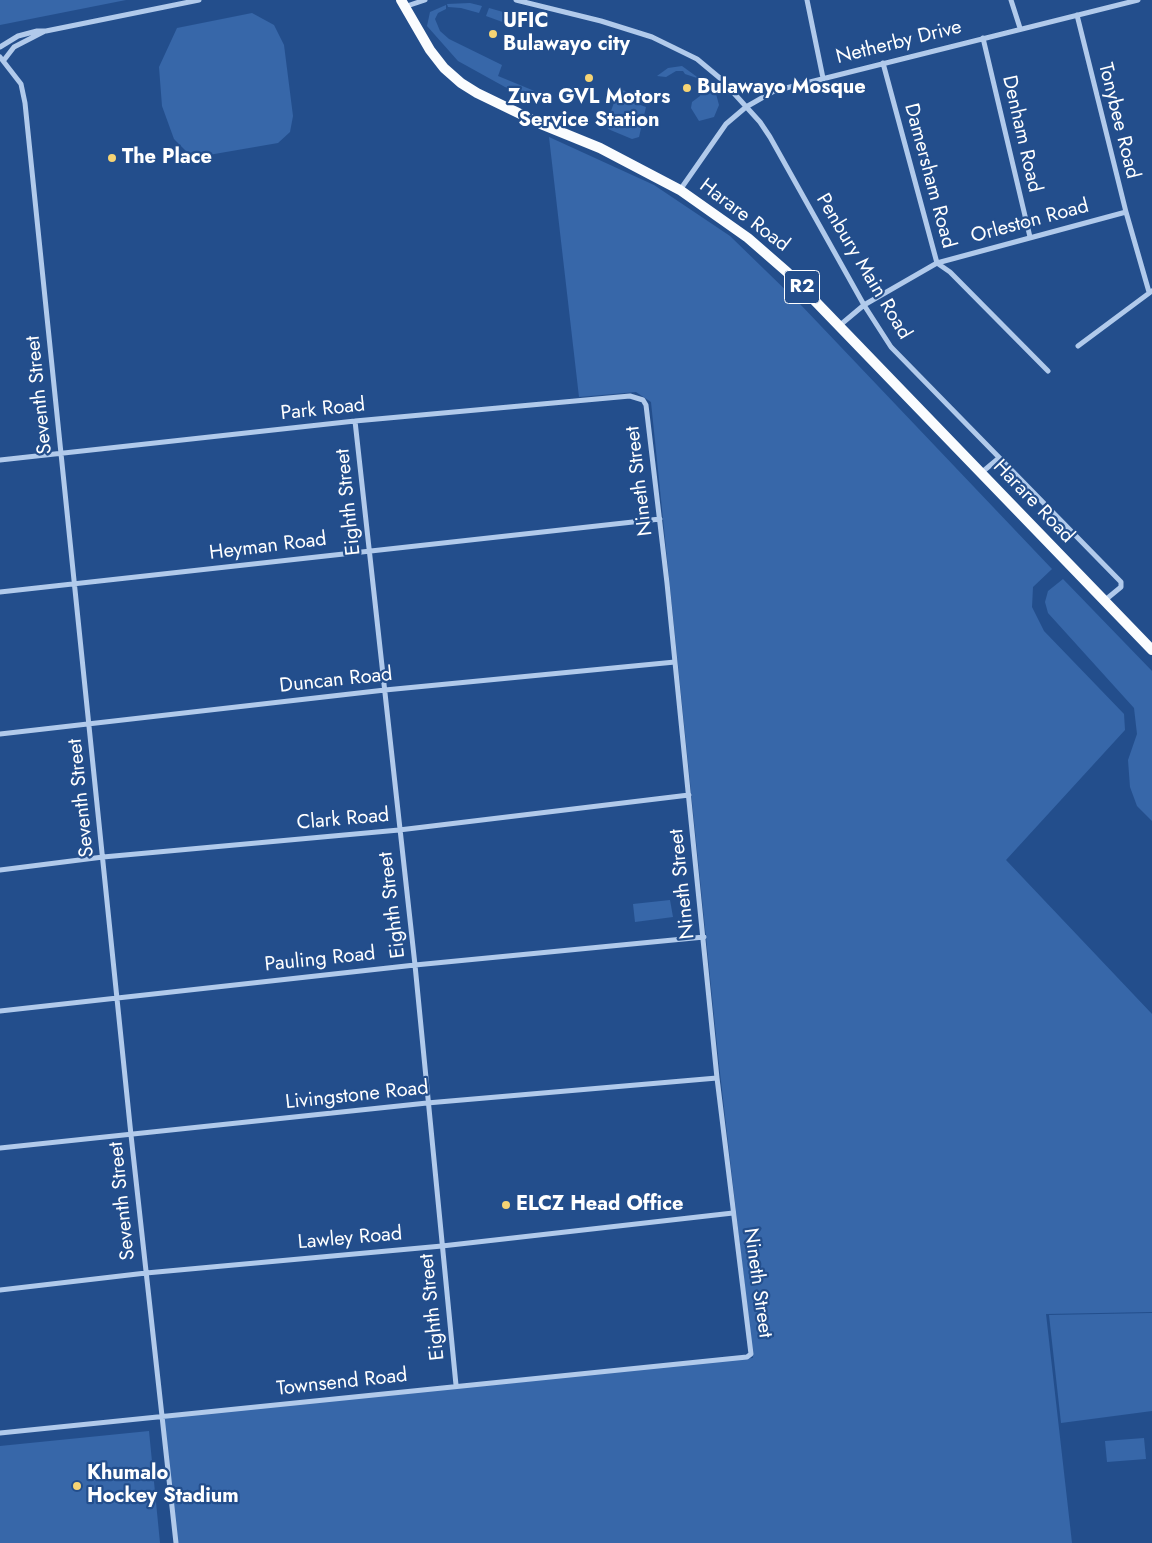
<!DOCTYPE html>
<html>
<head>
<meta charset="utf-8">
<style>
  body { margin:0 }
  canvas { display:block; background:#234e8c }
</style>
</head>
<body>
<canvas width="1152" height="1543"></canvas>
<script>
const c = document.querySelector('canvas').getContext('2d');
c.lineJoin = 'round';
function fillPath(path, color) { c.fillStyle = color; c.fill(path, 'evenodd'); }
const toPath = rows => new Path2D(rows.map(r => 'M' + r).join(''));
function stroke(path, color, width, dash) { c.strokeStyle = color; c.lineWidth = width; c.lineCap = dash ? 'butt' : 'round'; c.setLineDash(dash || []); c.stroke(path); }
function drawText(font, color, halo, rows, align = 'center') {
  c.font = font + ' Jost,sans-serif'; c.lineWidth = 4.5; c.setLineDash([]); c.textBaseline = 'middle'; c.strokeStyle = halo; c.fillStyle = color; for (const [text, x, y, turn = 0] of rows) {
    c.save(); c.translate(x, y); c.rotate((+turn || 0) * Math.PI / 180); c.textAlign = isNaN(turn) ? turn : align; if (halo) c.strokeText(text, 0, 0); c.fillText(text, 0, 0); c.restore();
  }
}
fillPath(toPath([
  [0,0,126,0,0,25],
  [470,3,482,6,479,13,461,8,448,7,447,4],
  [446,5,446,9,438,13,435,19,440,31,449,39,502,65,498,76,549,97,547,105,505,87,458,61,427,26,430,12],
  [489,8,517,16,515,20,510,18,508,24,486,16],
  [252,13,274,25,284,45,293,116,290,132,278,143,197,157,186,151,174,139,162,106,159,67,177,28],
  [682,66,715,90,719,105,714,117,699,121,691,108,692,102,700,96,697,78,685,74,683,71,676,71,666,77,657,76,668,68],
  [619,89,635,94,632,102,646,107,639,137,632,139,608,129,607,122],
  [549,137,654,185,730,236,800,304,1052,569,1033,587,1032,607,1044,631,1124,714,1125,730,1006,860,1152,1014,1152,1312,1046,1314,1072,1543,175,1543,162,1417,753,1358,719,1064,651,402,636,392,579,397],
  [1063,579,1152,671,1152,821,1137,806,1130,787,1128,760,1137,734,1134,708,1048,613,1045,602,1048,591],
  [670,900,673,917,635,922,633,904],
  [1152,1313,1152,1411,1061,1423,1049,1315],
  [149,1431,160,1543,0,1543,0,1446],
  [1144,1438,1146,1459,1107,1462,1105,1441]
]), '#3767a9');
stroke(toPath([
  [516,0,601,21,652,37,697,59,721,79,760,122,770,137,864,305,891,347,1121,582,1121,587,1104,601],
  [807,0,823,78],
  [1011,0,1020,28],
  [404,7,425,0],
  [1077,15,1126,212,1149,292],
  [983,38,1030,237],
  [0,47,18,36,37,31,46,31,199,0],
  [0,57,21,84,25,103,131,1135,176,1543],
  [4,60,14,47,45,31],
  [883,63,937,263,950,272,1048,371],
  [680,190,726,124,746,107,774,91,1138,0],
  [839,326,864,305,937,263,1126,212],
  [1078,346,1152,291],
  [355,421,415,965,456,1385],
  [0,460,355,421,630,396,643,400,646,405,667,583,717,1078,751,1354,747,1357,0,1433],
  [981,473,999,458],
  [0,592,660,519],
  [0,734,385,690,675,662],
  [0,870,103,857,399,830,689,795],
  [0,1011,415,965,704,937],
  [0,1148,427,1103,717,1078],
  [0,1290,146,1273,442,1246,733,1213]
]), '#b1caeb', 5);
stroke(toPath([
  [401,0,430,50,444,68,461,83,477,93,541,124,600,148,680,190,748,238,787,272,1152,650]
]), '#fafcfe', 10);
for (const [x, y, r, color] of [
  [493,34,5,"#f6d474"],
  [589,78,5,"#f6d474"],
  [687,88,5,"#f6d474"],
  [112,158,5,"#f6d474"],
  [506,1205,5,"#f6d474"],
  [77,1486,5,"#f6d474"]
]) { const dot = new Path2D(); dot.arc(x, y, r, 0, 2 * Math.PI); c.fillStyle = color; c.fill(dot); stroke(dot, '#234e8c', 2); }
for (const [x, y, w] of [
  [802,287,35]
]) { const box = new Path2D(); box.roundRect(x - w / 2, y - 16.5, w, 33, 4); c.fillStyle = '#234e8c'; c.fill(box); stroke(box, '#fff', 1); }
drawText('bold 19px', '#fff', null, [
  ["R2",802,287]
]);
drawText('bold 20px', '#fff', '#234e8c', [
  ["UFIC",503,22],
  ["Bulawayo city",503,45],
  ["Bulawayo Mosque",697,88],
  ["Zuva GVL Motors",589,98,"center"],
  ["Service Station",589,121,"center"],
  ["The Place",122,158],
  ["ELCZ Head Office",516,1205],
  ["Khumalo",87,1474],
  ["Hockey Stadium",87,1497]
], 'left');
drawText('20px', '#fff', '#234e8c', [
  ["Netherby Drive",899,43,-14],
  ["Tonybee Road",1118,121,76],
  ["Denham Road",1021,134,77],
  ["Damersham Road",929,176,75],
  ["Harare Road",744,216,37],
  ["Orleston Road",1030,222,-15],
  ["Penbury Main Road",863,267,59],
  ["Seventh Street",40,395,-96],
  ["Park Road",323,410,-6],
  ["Nineth Street",640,481,-97],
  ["Eighth Street",349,502,-96],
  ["Harare Road",1033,502,46],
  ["Heyman Road",268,547,-7],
  ["Duncan Road",336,681,-6],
  ["Seventh Street",82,798,-96],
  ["Clark Road",343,820,-5],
  ["Nineth Street",683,884,-96],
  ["Eighth Street",393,905,-97],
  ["Pauling Road",320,960,-6],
  ["Livingstone Road",357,1096,-6],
  ["Seventh Street",123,1201,-96],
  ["Lawley Road",350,1239,-5],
  ["Nineth Street",757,1283,82],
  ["Eighth Street",433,1307,-96],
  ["Townsend Road",342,1383,-6]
]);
</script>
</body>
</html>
